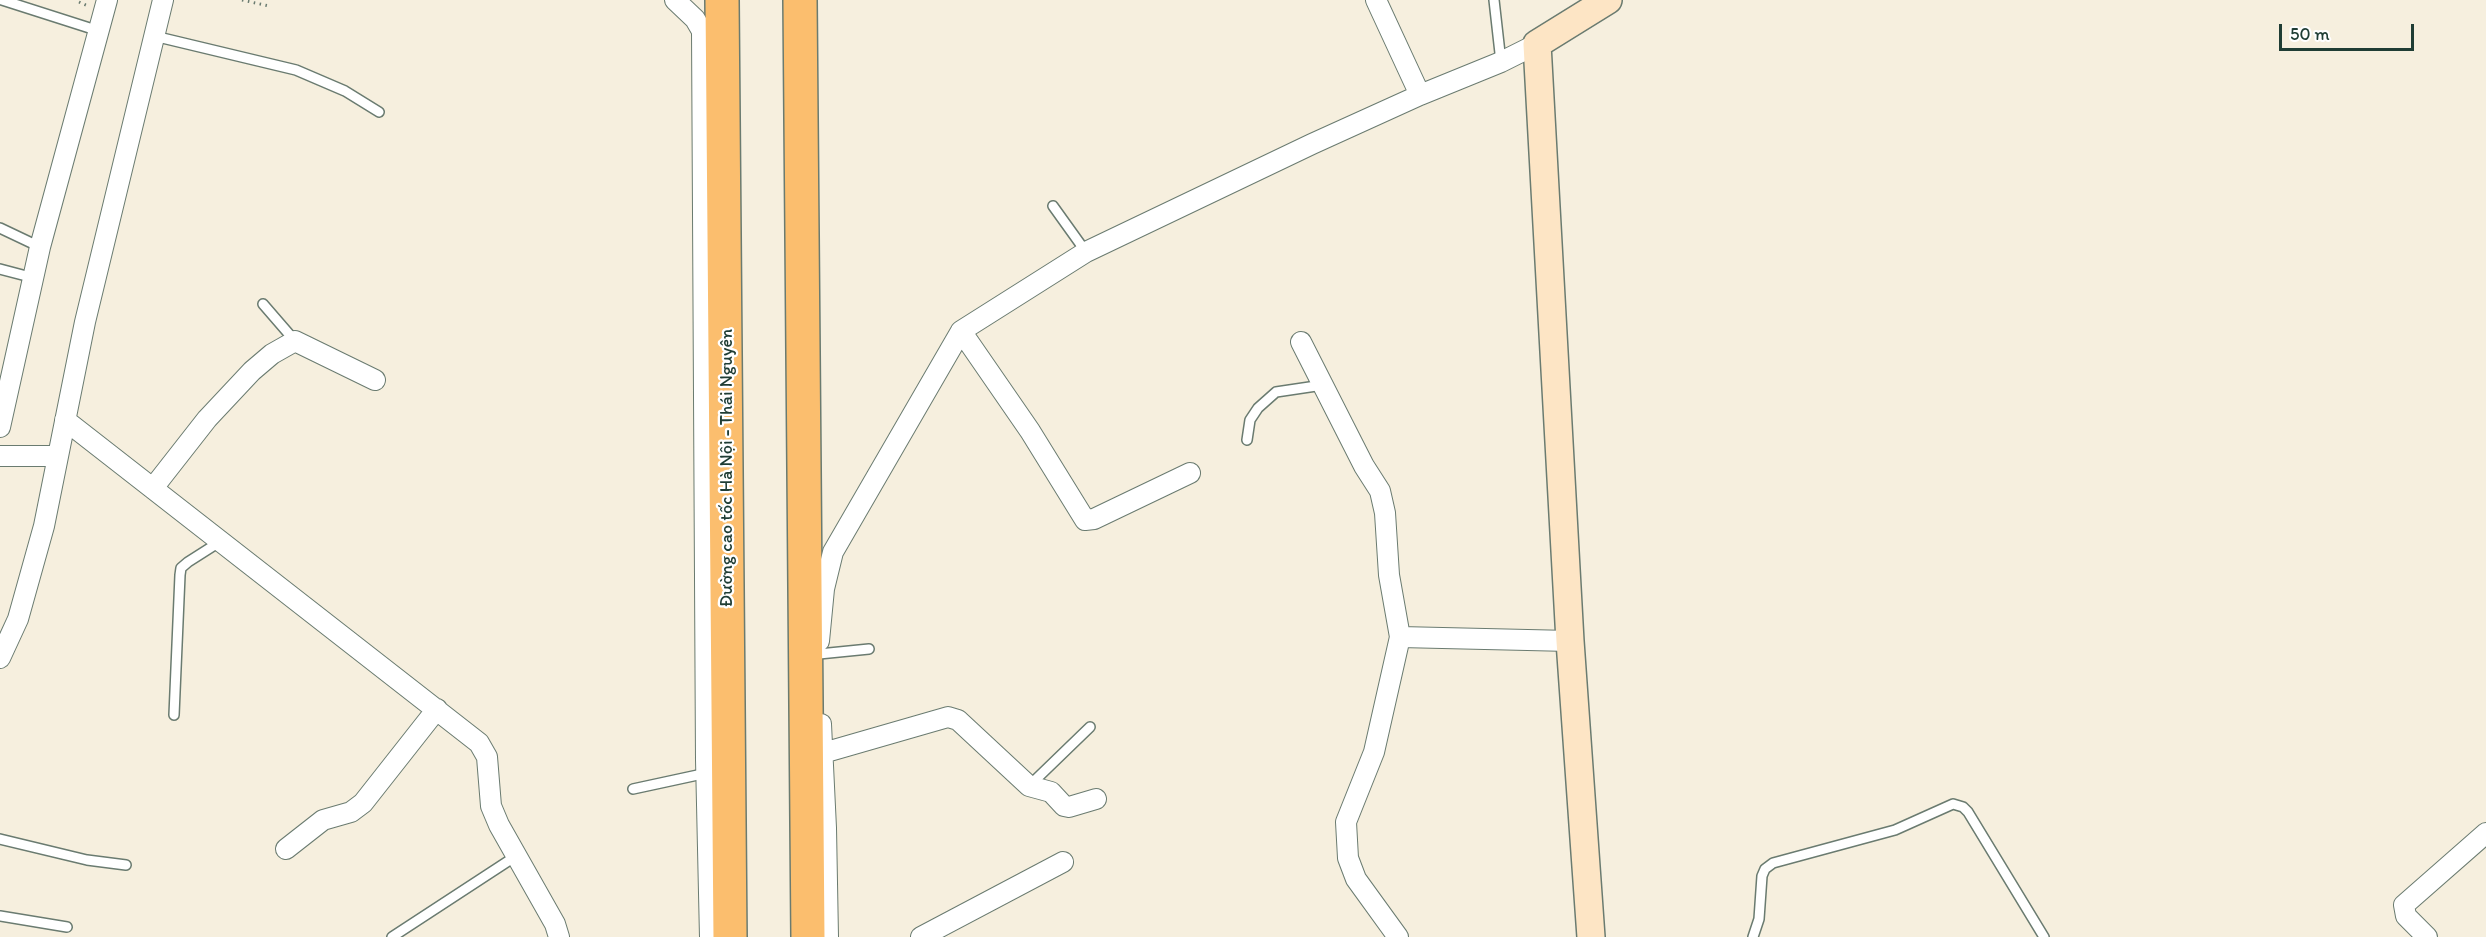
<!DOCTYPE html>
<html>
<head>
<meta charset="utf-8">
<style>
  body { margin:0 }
  #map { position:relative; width:2486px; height:937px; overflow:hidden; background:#f6efde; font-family:Itim,sans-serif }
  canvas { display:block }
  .scale { position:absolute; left:2279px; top:24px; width:135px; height:27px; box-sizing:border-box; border:3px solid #1f3d34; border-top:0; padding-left:8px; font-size:18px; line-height:21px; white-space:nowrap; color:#1f3d34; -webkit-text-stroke:4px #fff; paint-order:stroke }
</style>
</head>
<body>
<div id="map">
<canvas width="2486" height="937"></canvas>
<div class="scale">50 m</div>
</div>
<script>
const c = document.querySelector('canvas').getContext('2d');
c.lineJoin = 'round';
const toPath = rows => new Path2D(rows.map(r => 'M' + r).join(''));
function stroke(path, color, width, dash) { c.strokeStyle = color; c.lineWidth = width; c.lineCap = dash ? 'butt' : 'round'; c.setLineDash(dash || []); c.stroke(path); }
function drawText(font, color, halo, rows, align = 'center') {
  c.font = font + ' Itim,sans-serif'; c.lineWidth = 4.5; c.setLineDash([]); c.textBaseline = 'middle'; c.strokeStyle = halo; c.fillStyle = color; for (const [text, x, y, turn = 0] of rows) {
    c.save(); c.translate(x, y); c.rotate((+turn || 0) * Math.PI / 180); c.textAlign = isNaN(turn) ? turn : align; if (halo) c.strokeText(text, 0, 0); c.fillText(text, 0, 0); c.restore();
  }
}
const lane = toPath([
  [2,0,99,31],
  [1494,0,1501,62],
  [154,36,296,70,345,91,379,112],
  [1053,206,1086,252],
  [0,228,40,247],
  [0,269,34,278],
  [263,304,295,341],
  [1247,440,1250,420,1258,408,1276,392,1323,385],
  [819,654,869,649],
  [174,715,180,575,181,568,188,562,221,541],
  [1029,786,1090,727],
  [633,789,707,773],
  [0,839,87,860,126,865],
  [0,916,67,927],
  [392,937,516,856],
  [1753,937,1759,919,1762,876,1765,869,1773,863,1895,830,1953,804,1963,807,1968,812,2044,937]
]);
const street = toPath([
  [675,0,695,19,702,31,706,760,710,937],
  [1376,0,1420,95],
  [961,331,1030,431,1085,520,1094,519,1190,473],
  [1301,342,1364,466,1380,491,1385,513,1389,575,1400,637,1374,752,1346,822,1348,858,1356,879,1398,937],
  [65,420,479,743,487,757,491,806,499,825,555,924,559,937],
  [0,427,40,247,107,0],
  [0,456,58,456],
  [153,488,207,419,252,371,272,354,295,341,375,380],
  [1400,637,1570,641],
  [819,641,824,589,833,552,961,331,1086,252,1312,144,1420,95,1501,62,1537,44],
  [0,658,18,619,44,526,85,322,163,0],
  [821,724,826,828,828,937],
  [823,753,948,717,958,720,1029,786,1051,792,1064,806,1069,807,1096,799],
  [286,849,323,820,351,812,363,803,437,709],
  [921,937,1063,862],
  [2427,937,2406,916,2404,905,2486,833]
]);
const secondary = toPath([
  [1591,937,1570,641,1537,44,1608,0]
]);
const highway = toPath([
  [722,0,730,937],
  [800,0,808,937]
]);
stroke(lane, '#6a7b70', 12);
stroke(street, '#6a7b70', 22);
stroke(secondary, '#6a7b70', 30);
stroke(highway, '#6a7b70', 36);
stroke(toPath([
  [242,0,269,6],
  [79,2,88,6]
]), '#6a7b70', 3, [1.5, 4.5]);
stroke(lane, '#fff', 9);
stroke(street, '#fff', 20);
stroke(secondary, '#fde5c5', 27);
stroke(highway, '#fbbe6e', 33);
drawText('18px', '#1f3d34', '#fff', [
  ["Đường cao tốc Hà Nội - Thái Nguyên",727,468,-90]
]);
</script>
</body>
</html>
